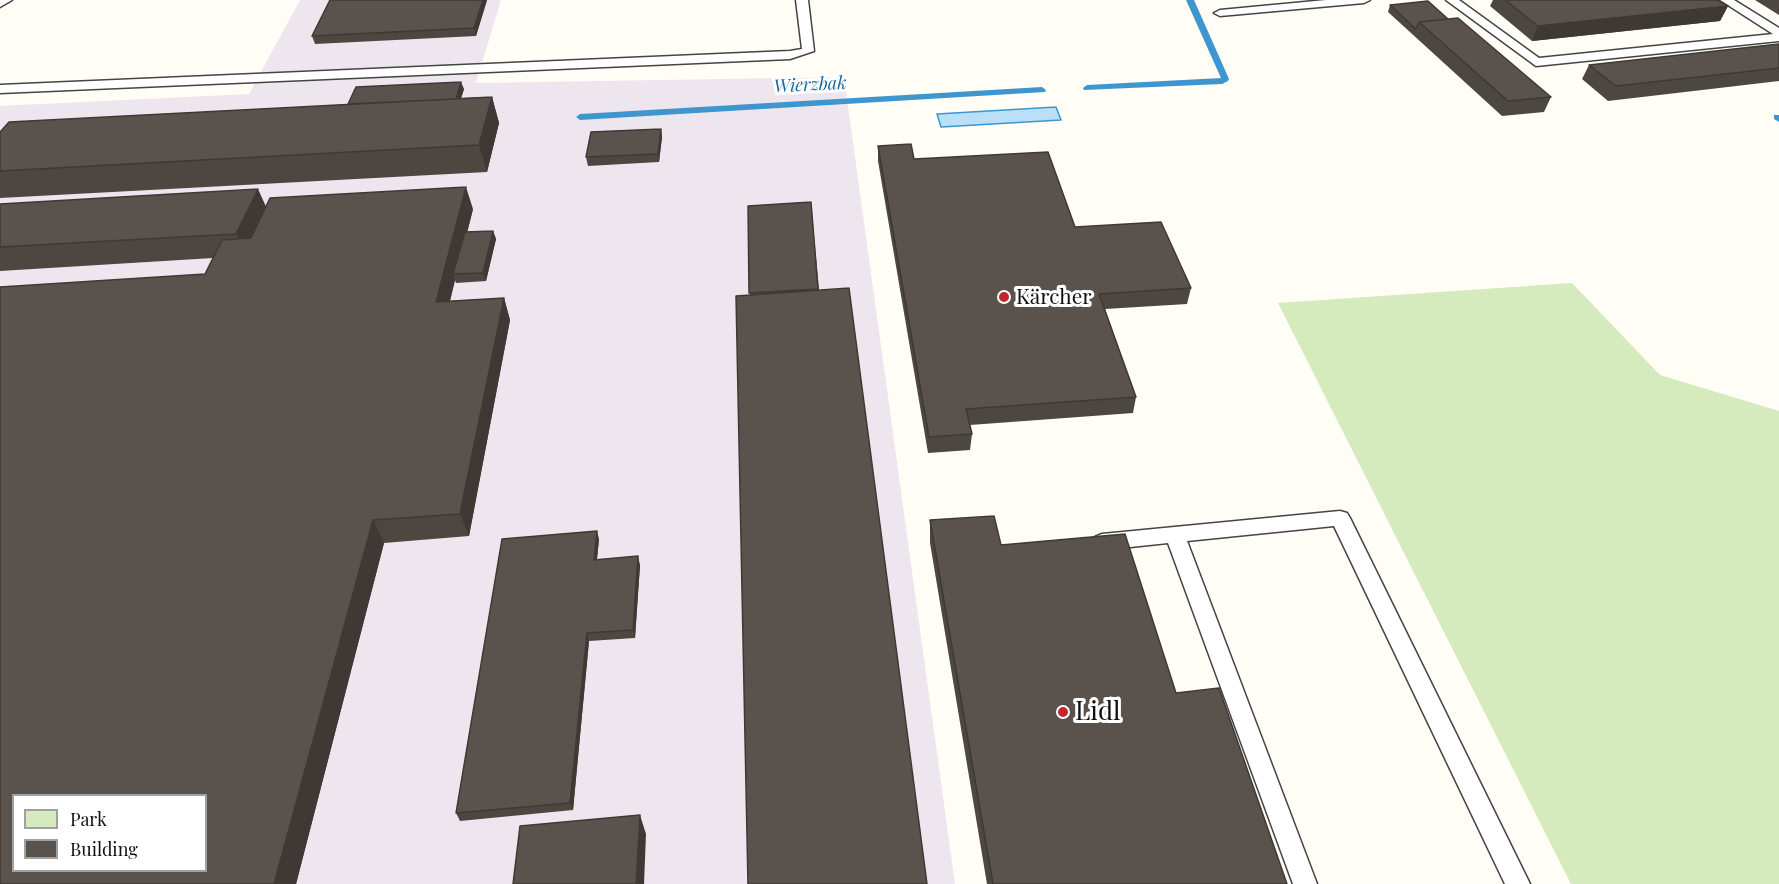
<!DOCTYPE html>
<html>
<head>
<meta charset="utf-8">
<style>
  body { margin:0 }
  #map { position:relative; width:1779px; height:884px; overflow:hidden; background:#fffdf5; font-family:"Playfair Display",serif }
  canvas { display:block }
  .legend { position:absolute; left:12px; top:794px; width:195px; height:78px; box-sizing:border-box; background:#fff; border:2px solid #a0a0a0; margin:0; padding:8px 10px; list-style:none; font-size:18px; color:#111 }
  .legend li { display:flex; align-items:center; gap:12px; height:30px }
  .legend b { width:30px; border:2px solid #a0a0a0 }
</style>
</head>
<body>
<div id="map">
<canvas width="1779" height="884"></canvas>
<ul class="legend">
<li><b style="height:16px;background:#d5ebbd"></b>Park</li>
<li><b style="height:16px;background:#5a524d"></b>Building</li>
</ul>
</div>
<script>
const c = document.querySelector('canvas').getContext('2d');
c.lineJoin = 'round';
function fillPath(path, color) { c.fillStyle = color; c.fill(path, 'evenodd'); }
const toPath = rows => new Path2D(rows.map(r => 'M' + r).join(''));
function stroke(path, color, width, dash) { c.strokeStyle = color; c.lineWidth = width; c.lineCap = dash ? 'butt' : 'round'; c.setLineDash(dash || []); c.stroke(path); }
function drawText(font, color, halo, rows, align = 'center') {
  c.font = font + ' "Playfair Display",serif'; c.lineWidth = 6; c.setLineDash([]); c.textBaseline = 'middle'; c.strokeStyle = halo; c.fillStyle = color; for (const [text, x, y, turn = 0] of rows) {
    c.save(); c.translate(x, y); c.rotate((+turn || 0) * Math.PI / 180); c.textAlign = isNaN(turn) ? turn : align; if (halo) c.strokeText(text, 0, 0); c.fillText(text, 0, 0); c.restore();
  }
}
fillPath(toPath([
  [300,0,501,0,476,83,844,77,955,884,0,884,0,106,249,94],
  [14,796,206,796,206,870,14,870]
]), '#eee6ef');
fillPath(toPath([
  [1572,283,1660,375,1779,411,1779,884,1571,884,1278,303]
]), '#d5ebbd');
const water = toPath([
  [1056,107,1061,120,941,127,937,114,1056,107]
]);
fillPath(water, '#b9e0f7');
stroke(water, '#3f96cf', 1.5);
fillPath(toPath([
  [1186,0,1194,0,1229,79,1228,81,1222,84,1084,90,1083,88,1087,85,1221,78,1186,0],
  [1042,87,1046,90,1045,92,580,120,576,117,580,114,1042,87],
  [1774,115,1779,115,1779,122,1774,119,1774,115]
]), '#3f96cf');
const service = toPath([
  [0,0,12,0,0,7,0,0],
  [796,0,808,0,814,51,790,59,0,93,0,85,790,51,802,49,796,0],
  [1326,0,1370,0,1364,3,1220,16,1214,13,1220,10,1326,0],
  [1446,0,1459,0,1539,58,1773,34,1720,0,1734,0,1779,28,1779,41,1536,66,1446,0],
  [1340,511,1347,513,1350,518,1530,884,1505,884,1334,526,1187,541,1317,884,1293,884,1168,543,1102,550,1095,547,1092,542,1095,537,1102,534,1340,511]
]);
stroke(service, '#444', 3);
fillPath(service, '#fff');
fillPath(toPath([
  [487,0,476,36,315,44,312,36],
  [1493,0,1718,0,1728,6,1720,21,1532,41,1490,6],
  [1755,0,1779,0,1779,15],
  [1390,5,1448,19,1551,97,1544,112,1502,116,1388,12],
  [1779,44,1779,81,1608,101,1582,79,1589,65],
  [464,89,461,98,492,97,499,123,487,172,0,198,0,132,348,104],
  [661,129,662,137,659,162,588,166,586,157],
  [878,146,914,159,1075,227,1191,288,1187,304,1105,309,1136,397,1133,413,970,425,972,434,970,450,928,453,878,161],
  [811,202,819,290,750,295,748,206],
  [0,204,473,209,467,232,493,231,496,239,486,281,456,283,455,280,450,301,504,298,510,320,469,536,384,543,296,884,0,884,205,274,213,258,0,271],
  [930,520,1001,545,1176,693,1287,884,987,884,930,543],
  [599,539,597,559,640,565,635,638,589,641,573,810,460,821,456,813]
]), '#4d4742');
fillPath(toPath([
  [483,0,487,0,476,36,474,28],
  [1728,6,1720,21,1532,41,1538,26],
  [461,82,464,89,457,111,455,104],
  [492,97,499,123,487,172,479,145],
  [661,129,662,137,659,162,658,154],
  [466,187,473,209,457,274,453,274,455,280,444,325,436,302],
  [258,189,268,211,247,256,236,234],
  [493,231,496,239,486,281,483,273],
  [504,298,510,320,469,536,460,514],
  [373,520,384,543,296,884,274,884],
  [597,531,599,539,596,568,594,560],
  [638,556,640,565,635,638,633,630],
  [587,633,589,641,573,810,570,803],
  [640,815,646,834,644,884,636,884]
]), '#3f3936');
const building = toPath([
  [330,0,483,0,474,28,312,36,330,0],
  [1505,0,1718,0,1728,6,1538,26,1505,0],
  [1428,1,1448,19,1419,22,1416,29,1390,5,1428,1],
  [1458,18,1551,97,1508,101,1419,22,1458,18],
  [1779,44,1779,68,1616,86,1589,65,1779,44],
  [461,82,456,99,348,104,356,87,461,82],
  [492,97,479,145,0,171,0,132,9,122,492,97],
  [661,129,658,154,586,157,591,132,661,129],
  [911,144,914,159,1048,152,1075,227,1161,222,1191,288,1099,294,1136,397,966,409,972,434,929,437,878,146,911,144],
  [466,187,436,302,504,298,460,514,373,520,274,884,0,884,0,287,205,274,222,240,251,238,270,198,466,187],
  [14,795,206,795,206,870,14,870,14,795],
  [258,189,236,234,0,247,0,204,258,189],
  [811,202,818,289,749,293,748,206,811,202],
  [493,231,483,273,453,274,465,232,493,231],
  [849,288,927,884,748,884,736,296,849,288],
  [994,516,1001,545,1125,534,1176,693,1219,688,1287,884,993,884,930,520,994,516],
  [597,531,594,560,638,556,633,630,587,633,570,803,456,813,502,539,597,531],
  [640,815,636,884,513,884,520,826,640,815]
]);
fillPath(building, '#5a524d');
stroke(building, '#3f3936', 1.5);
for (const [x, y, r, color] of [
  [1004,297,6,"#c4262e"],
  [1063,712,6,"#c4262e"]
]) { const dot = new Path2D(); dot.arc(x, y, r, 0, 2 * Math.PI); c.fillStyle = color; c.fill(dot); stroke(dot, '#fff', 2); }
drawText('italic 18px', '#1768a6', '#fff', [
  ["Wierzbak",810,85,-3]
]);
drawText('21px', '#111', '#fff', [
  ["Kärcher",1016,297]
], 'left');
drawText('26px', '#111', '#fff', [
  ["Lidl",1075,712]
], 'left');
</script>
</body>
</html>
